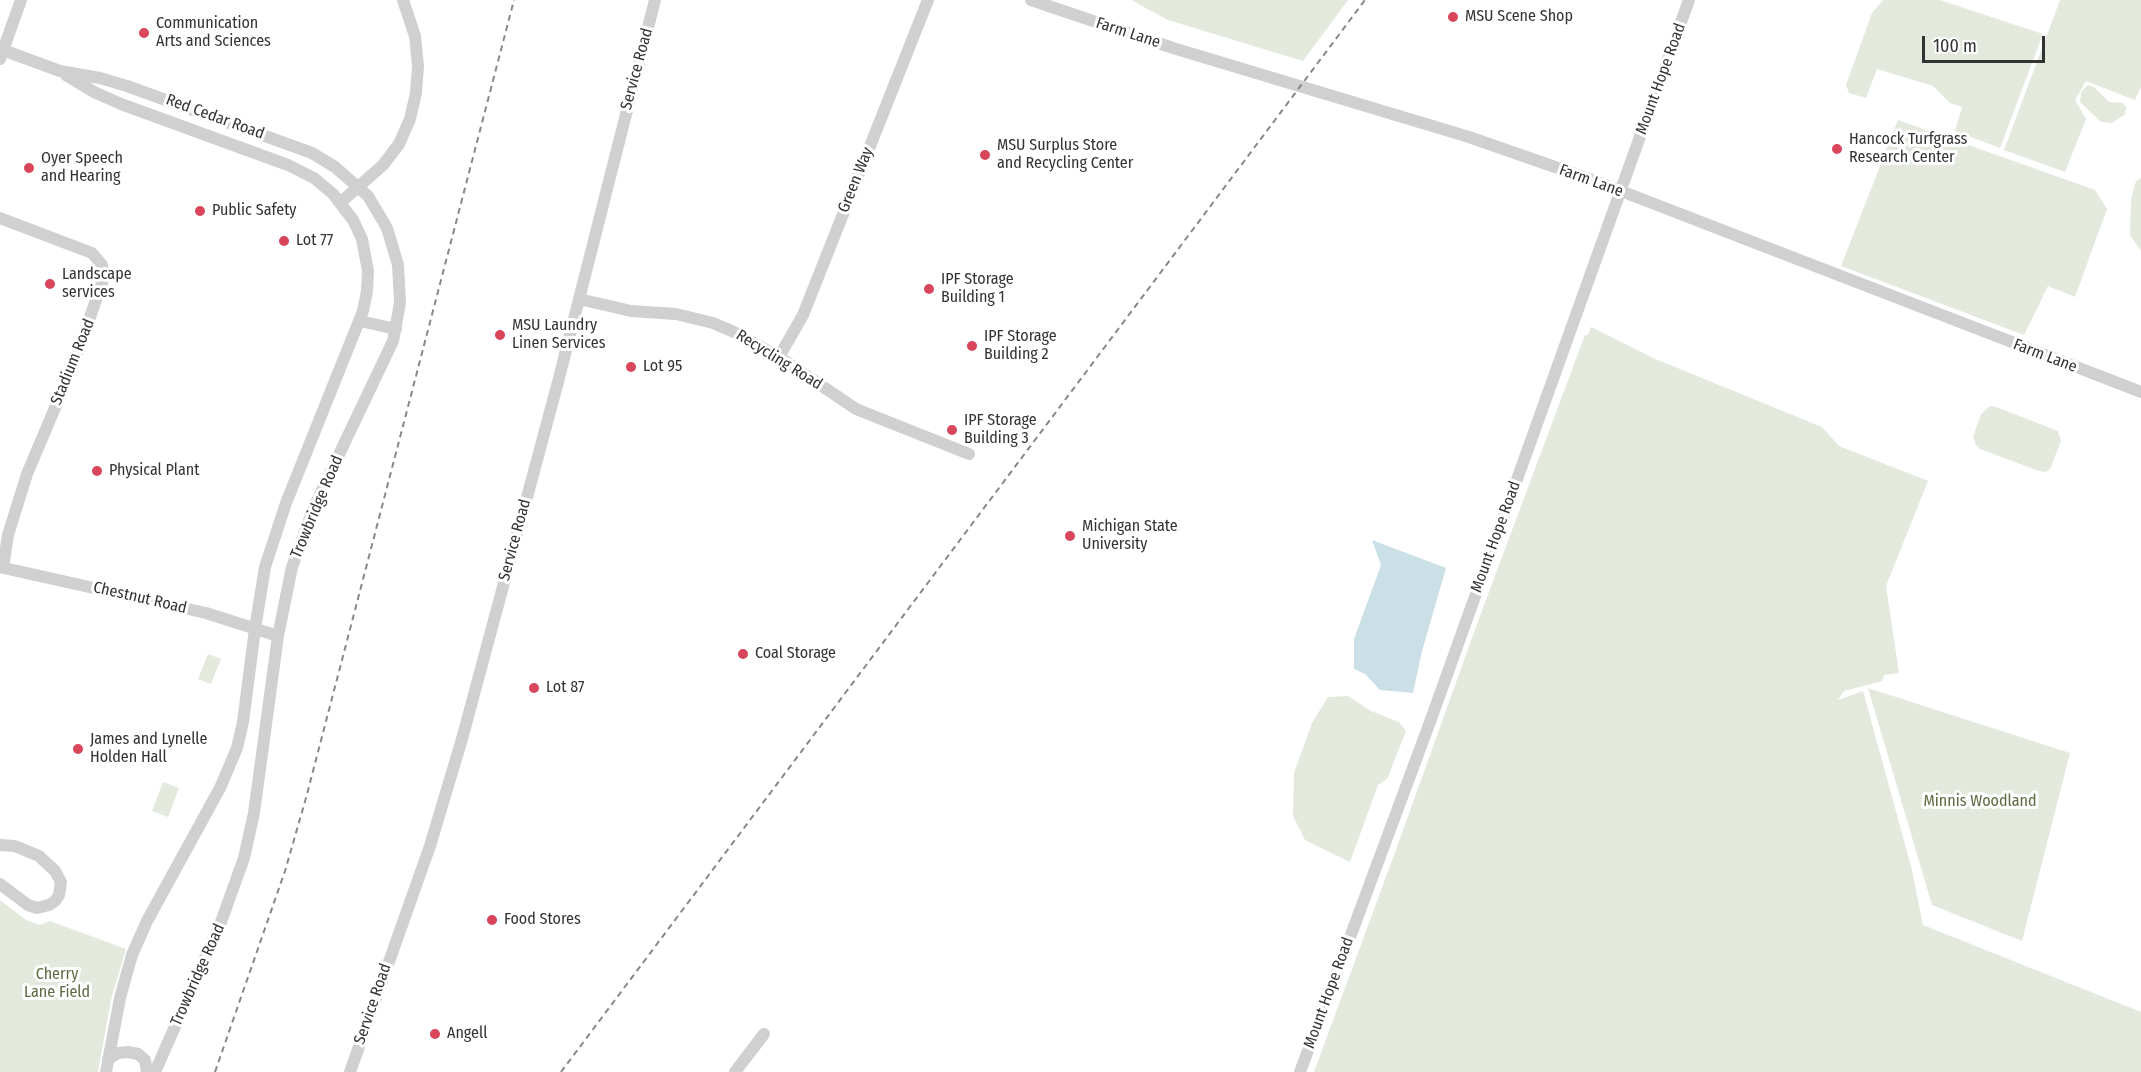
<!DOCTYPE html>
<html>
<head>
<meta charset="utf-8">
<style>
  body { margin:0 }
  #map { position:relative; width:2141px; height:1072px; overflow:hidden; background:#fff; font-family:"Fira Sans Condensed",sans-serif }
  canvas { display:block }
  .scale { position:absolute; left:1922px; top:36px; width:123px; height:27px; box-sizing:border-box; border:3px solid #333; border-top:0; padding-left:8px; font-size:18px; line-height:21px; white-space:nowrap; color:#333; -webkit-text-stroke:4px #fff; paint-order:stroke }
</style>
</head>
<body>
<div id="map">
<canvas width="2141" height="1072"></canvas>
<div class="scale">100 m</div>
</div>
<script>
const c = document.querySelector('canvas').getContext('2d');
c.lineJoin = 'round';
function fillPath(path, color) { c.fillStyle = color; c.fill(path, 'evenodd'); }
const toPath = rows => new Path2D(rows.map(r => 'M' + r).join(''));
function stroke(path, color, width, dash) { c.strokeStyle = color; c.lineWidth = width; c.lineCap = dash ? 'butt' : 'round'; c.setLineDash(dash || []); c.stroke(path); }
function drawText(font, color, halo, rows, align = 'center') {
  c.font = font + ' "Fira Sans Condensed",sans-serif'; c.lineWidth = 6; c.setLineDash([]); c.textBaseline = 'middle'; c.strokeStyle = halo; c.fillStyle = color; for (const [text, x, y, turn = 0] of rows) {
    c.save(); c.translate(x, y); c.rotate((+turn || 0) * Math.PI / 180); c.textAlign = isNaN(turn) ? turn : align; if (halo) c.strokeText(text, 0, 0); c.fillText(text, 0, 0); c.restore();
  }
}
fillPath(toPath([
  [1131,0,1348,0,1303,61,1168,20],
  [1883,0,1940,0,2043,34,2000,148,1955,131,1962,107,1950,103,1933,86,1877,69,1866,98,1849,93,1846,85,1872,13],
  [2060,0,2141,0,2141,87,2135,100,2086,81,2075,100,2086,119,2065,172,2004,150],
  [2088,85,2094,87,2109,102,2123,103,2126,107,2125,114,2112,123,2101,122,2080,102,2081,92],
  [1898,120,2095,190,2107,209,2075,297,2048,286,2024,335,1841,266],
  [2141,178,2141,251,2130,235,2131,200,2136,181],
  [1591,327,1653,358,1822,427,1839,446,1928,481,1886,586,1899,673,1884,675,1882,681,1844,691,1838,700,1863,691,1912,870,1923,925,2141,1012,2141,1072,1314,1072,1397,847,1477,624,1585,335,1588,335],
  [1990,406,1996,407,2058,431,2061,441,2050,469,2045,472,2039,471,1980,449,1976,445,1973,437,1981,414],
  [208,654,221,659,211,684,198,679],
  [1868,688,2070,753,2022,941,1932,905],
  [1348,696,1371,711,1399,722,1406,731,1387,779,1378,785,1350,862,1305,840,1293,816,1294,773,1312,723,1328,697],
  [163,782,179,788,168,817,152,811],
  [0,900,26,920,40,925,50,921,126,949,111,1000,98,1072,0,1072]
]), '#e3e9dc');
fillPath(toPath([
  [1372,540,1446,568,1422,651,1413,693,1380,690,1365,674,1354,669,1354,639,1381,565]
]), '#cbdfe7');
stroke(toPath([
  [1031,0,1173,48,1469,137,1595,181,2141,392],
  [0,49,60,71,100,78,127,86,312,153,335,167,368,196,387,228,398,265,400,303,393,341,314,507,292,567,278,636,254,813,244,858,221,922,155,1072],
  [0,59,21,0],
  [66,75,94,92,121,104,288,165,314,178,333,194,353,220,362,239,368,271,367,291,363,311,286,503,265,567,255,629,243,722,237,748,220,788,147,921,132,955,120,998,106,1072],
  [341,202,383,165,399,144,410,119,416,93,418,66,415,36,403,0],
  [0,218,92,253,102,265,104,277,74,363,27,474,8,535,3,567],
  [579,299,631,311,676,314,713,323,734,332,779,357,856,409,969,454],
  [360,321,396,329],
  [779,357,803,315,928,0],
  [0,567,206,613,278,636],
  [0,845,15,846,39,856,55,871,61,882,59,895,55,901,49,905,37,908,28,905,0,884],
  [108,1059,118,1053,128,1052,138,1054,145,1060,147,1072],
  [350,1072,430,846,462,739,558,382,655,0],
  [735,1072,764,1034],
  [1300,1072,1430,722,1689,0]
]), '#d0d0d0', 12);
stroke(toPath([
  [215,1072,285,871,306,798,514,0],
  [561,1072,1365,0]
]), '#888', 2, [6, 4.5]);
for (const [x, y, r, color] of [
  [1453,17,6,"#d9455b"],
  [144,33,6,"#d9455b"],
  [1837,149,6,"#d9455b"],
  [985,155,6,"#d9455b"],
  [29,168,6,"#d9455b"],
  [200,211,6,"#d9455b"],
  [284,241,6,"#d9455b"],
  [50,284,6,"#d9455b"],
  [929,289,6,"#d9455b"],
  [500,335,6,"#d9455b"],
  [972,346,6,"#d9455b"],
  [631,367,6,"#d9455b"],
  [952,430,6,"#d9455b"],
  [97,471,6,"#d9455b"],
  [1070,536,6,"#d9455b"],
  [743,654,6,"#d9455b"],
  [534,688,6,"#d9455b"],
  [78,749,6,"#d9455b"],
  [492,920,6,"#d9455b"],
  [435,1034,6,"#d9455b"]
]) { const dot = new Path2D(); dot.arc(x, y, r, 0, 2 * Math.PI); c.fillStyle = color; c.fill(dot); stroke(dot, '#fff', 2); }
drawText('16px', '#333', '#fff', [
  ["MSU Scene Shop",1465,17],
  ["Communication",156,24],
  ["Arts and Sciences",156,42],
  ["Hancock Turfgrass",1849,140],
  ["Research Center",1849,158],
  ["MSU Surplus Store",997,146],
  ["and Recycling Center",997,164],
  ["Oyer Speech",41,159],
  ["and Hearing",41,177],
  ["Public Safety",212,211],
  ["Lot 77",296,241],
  ["Landscape",62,275],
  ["services",62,293],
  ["IPF Storage",941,280],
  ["Building 1",941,298],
  ["MSU Laundry",512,326],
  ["Linen Services",512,344],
  ["IPF Storage",984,337],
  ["Building 2",984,355],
  ["Lot 95",643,367],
  ["IPF Storage",964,421],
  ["Building 3",964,439],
  ["Physical Plant",109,471],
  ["Michigan State",1082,527],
  ["University",1082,545],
  ["Coal Storage",755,654],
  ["Lot 87",546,688],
  ["James and Lynelle",90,740],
  ["Holden Hall",90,758],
  ["Food Stores",504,920],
  ["Angell",447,1034]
], 'left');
drawText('16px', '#333', '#fff', [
  ["Farm Lane",1128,33,18],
  ["Service Road",637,69,-75],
  ["Mount Hope Road",1661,79,-70],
  ["Red Cedar Road",215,117,20],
  ["Green Way",856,180,-68],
  ["Farm Lane",1591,181,20],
  ["Farm Lane",2045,356,21],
  ["Recycling Road",779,360,32],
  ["Stadium Road",73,362,-68],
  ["Trowbridge Road",317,507,-67],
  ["Mount Hope Road",1496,537,-70],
  ["Service Road",515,540,-75],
  ["Chestnut Road",140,598,13],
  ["Trowbridge Road",198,975,-66],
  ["Mount Hope Road",1329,993,-70],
  ["Service Road",373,1004,-71]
]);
drawText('16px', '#596c42', '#fff', [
  ["Minnis Woodland",1980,802],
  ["Cherry",57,975],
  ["Lane Field",57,993]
]);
</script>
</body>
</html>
